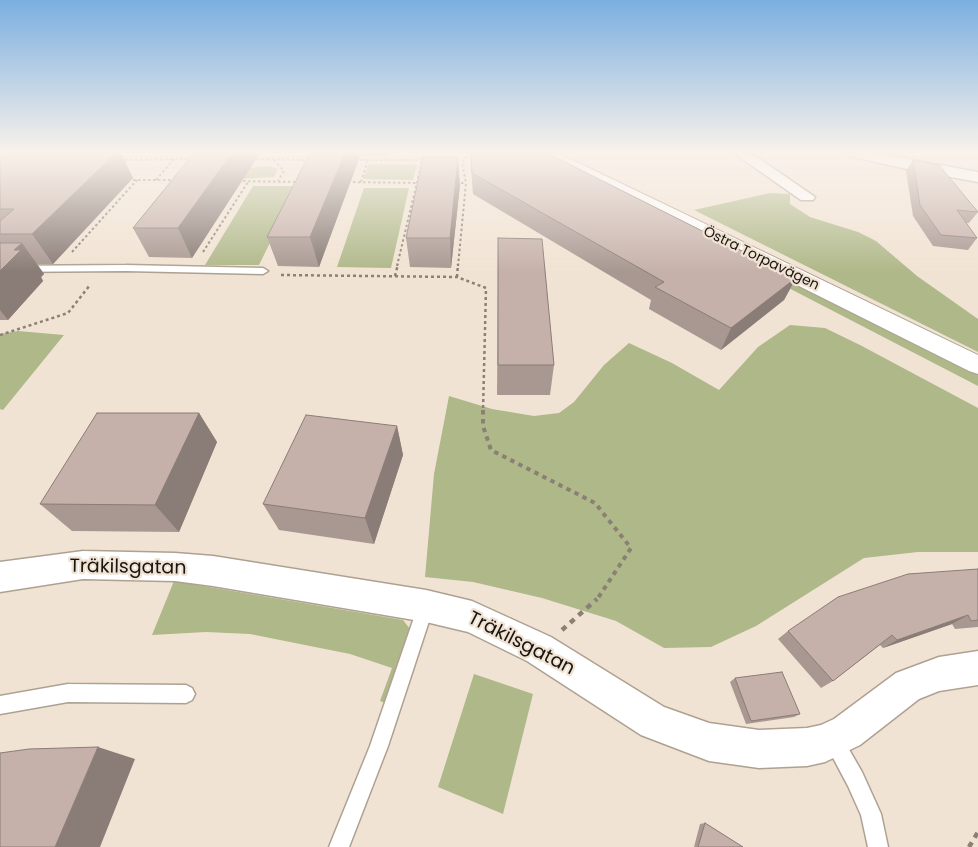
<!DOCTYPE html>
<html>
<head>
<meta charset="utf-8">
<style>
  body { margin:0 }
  canvas { display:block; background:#f1e3d3 }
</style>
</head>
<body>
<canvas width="978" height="847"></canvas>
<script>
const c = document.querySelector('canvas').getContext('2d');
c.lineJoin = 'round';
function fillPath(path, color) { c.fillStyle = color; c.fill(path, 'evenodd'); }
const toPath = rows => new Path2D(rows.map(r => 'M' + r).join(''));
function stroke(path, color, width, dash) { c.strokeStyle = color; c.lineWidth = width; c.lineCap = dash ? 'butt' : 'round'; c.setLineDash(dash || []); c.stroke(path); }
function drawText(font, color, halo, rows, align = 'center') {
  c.font = font + ' Poppins,sans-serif'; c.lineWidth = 4.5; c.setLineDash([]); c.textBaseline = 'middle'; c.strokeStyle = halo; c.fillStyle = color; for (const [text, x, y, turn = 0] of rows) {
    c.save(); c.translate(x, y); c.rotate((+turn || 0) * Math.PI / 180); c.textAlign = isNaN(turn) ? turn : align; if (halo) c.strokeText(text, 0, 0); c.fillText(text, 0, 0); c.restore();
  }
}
fillPath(toPath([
  [369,164,417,165,413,180,363,179],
  [269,166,278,169,274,177,222,180,248,168],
  [592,182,978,374,978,386,665,224],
  [253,186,298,186,259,265,205,265],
  [364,188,409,188,391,268,337,267],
  [770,193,790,194,790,204,810,217,858,232,876,241,917,276,978,319,978,352,694,210],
  [790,325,825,328,860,345,978,408,978,552,918,552,864,558,756,626,711,647,664,648,616,621,542,598,473,582,425,577,434,474,449,396,492,409,534,416,559,413,574,402,604,365,629,343,672,363,719,390,758,347],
  [18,331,64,335,3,410,0,409,0,334],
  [174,581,403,620,414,634,390,705,380,701,392,668,350,654,250,634,206,632,152,635],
  [474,674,533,694,503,814,438,787]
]), '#afb889');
const lane = toPath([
  [126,265,263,268,268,271,263,274,126,271,0,272,0,266,126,265],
  [426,598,432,600,434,606,388,746,349,847,329,847,370,746,418,606,420,600,426,598],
  [68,684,186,685,192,688,195,694,192,700,186,703,68,702,0,714,0,696,68,684],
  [832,730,839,732,862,772,881,814,888,847,868,847,861,815,848,786,823,739,825,732,832,730]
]);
const street = toPath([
  [734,153,751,153,815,197,813,200,801,200,734,153],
  [847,153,875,153,978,172,978,182,907,169,849,156,847,153],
  [83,551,175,553,213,556,426,590,472,601,551,637,664,707,709,723,759,730,807,728,821,725,834,719,896,673,939,657,978,651,978,685,939,691,919,699,860,745,825,762,807,766,759,768,709,761,641,735,527,661,468,632,426,622,213,586,175,581,83,579,0,592,0,562,83,551]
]);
const secondary = toPath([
  [537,153,558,153,978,355,978,374,969,371,539,156,537,153]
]);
stroke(lane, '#aea192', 3);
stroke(street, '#aea192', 3);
stroke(secondary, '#aea192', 2);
stroke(toPath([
  [252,159,311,160],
  [120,160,193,159],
  [274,160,284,171,278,181],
  [355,160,422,160],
  [128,180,175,180],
  [156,180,174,159],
  [238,181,300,182],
  [348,182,420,183],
  [361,182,368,160],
  [456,183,466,183],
  [72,252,137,180],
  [203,252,248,182],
  [397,266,424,153],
  [458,266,466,183,462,163,469,153]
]), '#8a8075', 2, [2.5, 2.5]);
stroke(toPath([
  [281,275,457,277,486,288,483,411],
  [395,276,398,264],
  [457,277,458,264],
  [0,335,68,313,90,285]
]), '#8a8075', 2.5, [3, 3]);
stroke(toPath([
  [483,410,483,426,491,450,595,503,631,548,596,601]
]), '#8a8075', 4, [4.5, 4.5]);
stroke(toPath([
  [562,630,597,599],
  [969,847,978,832]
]), '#8a8075', 4.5, [5.5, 5.5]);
fillPath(lane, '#fff');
fillPath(street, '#fff');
fillPath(secondary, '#fff');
fillPath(toPath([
  [194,153,260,153,192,258,149,257,133,228],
  [310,153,391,153,384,156,360,156,319,267,278,266,267,237],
  [470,153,796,278,784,300,721,350,649,309,651,300,473,194],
  [0,156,133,178,53,264,37,264,44,274,41,277,43,281,8,320,0,320],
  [913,160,978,212,969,223,966,223,977,238,968,250,933,246,913,216,906,171],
  [460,185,451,268,410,267,406,238],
  [498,268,554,365,550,395,497,395],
  [199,413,217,442,179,532,72,531,40,504],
  [397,426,403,455,374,544,279,530,263,504],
  [978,569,978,627,955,629,952,624,883,648,880,645,833,681,821,688,778,639,788,631],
  [735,678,800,714,794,717,746,724,730,682],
  [705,823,743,847,694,847,700,824]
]), '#a99892');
fillPath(toPath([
  [116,153,121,153,133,178,53,264,32,234],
  [232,153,260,153,192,258,178,228],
  [345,153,359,153,360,156,319,267,310,237],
  [384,153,391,153,384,156],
  [458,157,460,185,451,268,450,238],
  [22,243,44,274,41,277,43,281,8,320,0,310,0,271,14,250],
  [796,278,784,300,721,350,731,328],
  [199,413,217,442,179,532,155,505],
  [397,426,403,455,374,544,365,518],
  [968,615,952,624,883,648,897,640],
  [98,747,135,759,100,847,55,847]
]), '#8a7c77');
const building = toPath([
  [7,153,116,153,32,234,0,234,0,221,14,209,0,209,0,156,7,153],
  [194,153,232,153,178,228,133,228,194,153],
  [310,153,345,153,310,237,267,237,310,153],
  [471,153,547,153,796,278,731,328,655,287,664,282,472,173,471,153],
  [423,157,458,157,450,238,406,238,423,157],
  [913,160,939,165,978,212,957,210,977,238,941,235,920,205,913,160],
  [498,238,542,239,554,365,498,365,498,238],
  [0,243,22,243,14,250,21,250,0,271,0,243],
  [97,413,199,413,155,505,40,504,97,413],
  [306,415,397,426,365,518,263,504,306,415],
  [978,569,978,620,971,621,968,615,897,640,892,635,833,681,788,631,838,597,908,574,978,569],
  [782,672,800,714,751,721,735,678,782,672],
  [98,747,55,847,0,847,0,753,29,749,98,747],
  [705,823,743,847,698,847,705,823]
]);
fillPath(building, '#c5b1aa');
stroke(building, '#8a7c77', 1);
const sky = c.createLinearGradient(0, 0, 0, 272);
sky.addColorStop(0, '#7bafe0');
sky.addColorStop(0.56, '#f9f2eb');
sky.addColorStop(1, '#f9f2eb00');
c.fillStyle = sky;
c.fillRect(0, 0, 978, 272);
drawText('14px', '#1a1510', '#f1e3d3', [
  ["Östra Torpavägen",761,259,26]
]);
drawText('19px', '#1a1510', '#f1e3d3', [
  ["Träkilsgatan",128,568,1],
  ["Träkilsgatan",521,644,27]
]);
</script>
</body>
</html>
